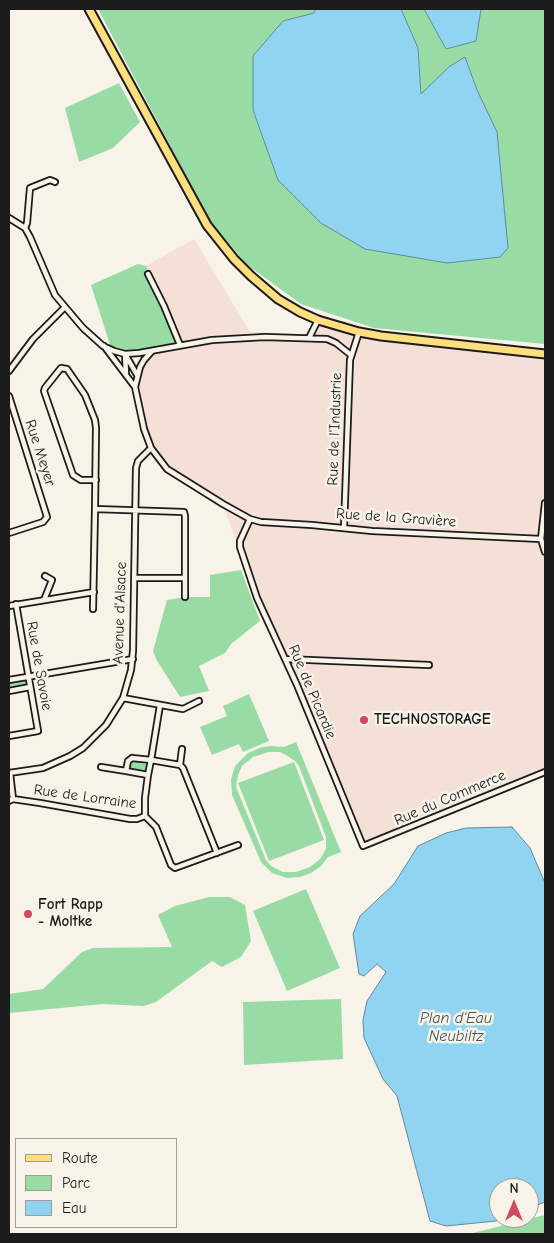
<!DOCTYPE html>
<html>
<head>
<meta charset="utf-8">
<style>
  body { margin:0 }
  #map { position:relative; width:554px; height:1243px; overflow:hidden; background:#f7f3e8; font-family:"Comic Neue",sans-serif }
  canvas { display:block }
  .frame { position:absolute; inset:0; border:10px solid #1c1c1c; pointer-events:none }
  .legend { position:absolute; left:15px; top:1138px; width:162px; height:90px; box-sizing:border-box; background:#f7f3e8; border:1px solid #9f9d96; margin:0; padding:6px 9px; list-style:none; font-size:15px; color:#1c1c1c }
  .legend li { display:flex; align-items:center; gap:10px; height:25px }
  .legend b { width:25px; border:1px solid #9f9d96 }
  .north { position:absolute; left:489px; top:1178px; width:50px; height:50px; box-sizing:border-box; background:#f7f3e8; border:1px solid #9f9d96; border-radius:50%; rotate:0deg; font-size:14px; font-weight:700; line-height:20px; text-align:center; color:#1c1c1c }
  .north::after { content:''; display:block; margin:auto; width:18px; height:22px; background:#d1495b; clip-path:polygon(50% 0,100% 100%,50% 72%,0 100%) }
</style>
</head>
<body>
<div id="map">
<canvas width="554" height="1243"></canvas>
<div class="frame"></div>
<ul class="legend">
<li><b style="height:6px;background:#fedf80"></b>Route</li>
<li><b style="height:14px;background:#99dba5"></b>Parc</li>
<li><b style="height:14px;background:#90d4f2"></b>Eau</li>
</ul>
<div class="north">N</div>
</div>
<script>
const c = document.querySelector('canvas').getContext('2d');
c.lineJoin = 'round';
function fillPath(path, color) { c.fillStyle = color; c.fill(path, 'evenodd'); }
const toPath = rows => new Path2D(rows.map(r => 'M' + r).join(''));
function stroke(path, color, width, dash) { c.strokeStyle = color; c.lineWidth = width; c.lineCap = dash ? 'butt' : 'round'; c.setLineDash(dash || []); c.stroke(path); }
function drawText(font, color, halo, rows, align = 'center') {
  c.font = font + ' "Comic Neue",sans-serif'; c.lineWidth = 5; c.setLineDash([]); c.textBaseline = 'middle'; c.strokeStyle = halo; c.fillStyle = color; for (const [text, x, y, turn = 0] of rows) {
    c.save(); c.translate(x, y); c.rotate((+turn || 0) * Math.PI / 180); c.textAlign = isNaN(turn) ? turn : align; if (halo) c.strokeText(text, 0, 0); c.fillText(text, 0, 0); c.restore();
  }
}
fillPath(toPath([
  [194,239,250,332,304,334,316,321,337,328,545,356,545,775,363,846,297,685,257,598,223,505,167,469,151,448,135,387,141,368,151,350,177,342,146,266]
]), '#f5e0d7');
fillPath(toPath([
  [98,9,316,9,314,13,283,21,253,110,477,90,465,58,450,66,421,95,418,48,401,9,424,9,446,49,476,41,481,9,545,9,545,344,374,328,301,304,246,264,209,219],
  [119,83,140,122,113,148,79,162,65,108],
  [138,264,146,266,177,342,151,350,129,351,111,348,91,285],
  [241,570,260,621,231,644,225,653,199,666,209,691,180,697,156,659,153,651,167,600,185,597,210,597,210,575],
  [24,679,27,683,26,686,9,690,9,682],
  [249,694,269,741,243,752,239,744,212,755,200,727,227,716,223,706],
  [296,742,341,852,328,857,321,866,311,873,300,877,287,878,272,873,261,862,232,795,231,779,235,766,248,753,262,747,272,746,284,747],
  [269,752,280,752,286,755,295,761,299,766,326,837,326,849,320,859,310,867,296,872,283,872,271,866,266,860,236,787,238,775,242,766,253,757],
  [133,761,146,764,147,769,144,771,132,769,130,766],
  [294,762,324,840,269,861,238,783],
  [306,889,340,968,287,991,253,911],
  [209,897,230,897,245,905,251,941,241,957,222,967,212,961,156,1002,144,1006,102,1004,9,1013,9,994,43,989,82,952,93,948,172,947,158,915,175,906],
  [341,999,343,1059,244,1065,243,1002],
  [545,1215,545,1234,469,1234]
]), '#99dba5');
const water = toPath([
  [316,9,401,9,418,48,421,94,450,66,465,57,477,90,497,132,508,248,500,257,447,263,365,249,321,223,278,180,253,110,253,56,283,21,314,13,316,9],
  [424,9,481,9,476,41,446,49,424,9],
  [512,827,530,848,545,883,545,1202,529,1208,529,1188,499,1188,499,1218,504,1218,496,1221,446,1226,430,1221,397,1096,383,1079,364,1038,363,1020,367,1001,386,972,377,964,364,976,359,974,353,934,360,916,394,884,418,846,446,833,466,828,512,827]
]);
fillPath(water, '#90d4f2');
stroke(water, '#628a9c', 1);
const minor = toPath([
  [9,218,25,228,30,237,55,295,83,328,103,346,114,351,125,354,139,353,212,340,265,337,327,339,336,343,351,355],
  [25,228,27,223,30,188,50,180,55,182],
  [148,274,164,306,180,345],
  [309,338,318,320],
  [104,346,135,387],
  [152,351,144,360,140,367,135,387,144,429,151,448,167,469,223,504,250,519],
  [9,371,33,339,65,307],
  [126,374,125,354,137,375],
  [9,396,47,517,43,522,9,533],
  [545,503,541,539,545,552],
  [95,509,184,512,185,516,185,597],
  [344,528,350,360,359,332],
  [541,539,372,531,312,525,261,522,250,519,240,541,240,547,257,598,297,685,363,846,545,772],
  [135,578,185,578],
  [44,600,52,580,45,576],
  [9,606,94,592],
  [93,609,95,509,96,428,95,420,85,395,67,369,61,368,45,388,44,391,73,475,81,480,96,480],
  [285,659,429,665],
  [9,680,133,659],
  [9,691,30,687],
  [123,698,183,709,199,701],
  [160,705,151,760,180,765,183,768,217,853],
  [9,736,38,731,16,604],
  [132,758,151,760,148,775,126,771,128,761,132,758],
  [180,765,182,749],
  [101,767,126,771],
  [9,773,43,768,70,756,83,748,106,725,123,698,131,670,133,651,136,468,138,461,151,448],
  [10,773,13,799],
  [9,801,13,799,40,803,130,819,137,819,145,816,156,827,171,865,175,868,238,845],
  [145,816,145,798,148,775]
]);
const primary = toPath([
  [89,9,207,225,234,259,251,276,278,299,300,312,318,320,359,332,381,336,545,354]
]);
stroke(minor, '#1c1c1c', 8);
stroke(primary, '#1c1c1c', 11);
stroke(minor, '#f7f3e8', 4.5);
stroke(primary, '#fedf80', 7);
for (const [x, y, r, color] of [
  [364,720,5,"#d1495b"],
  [28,914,5,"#d1495b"]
]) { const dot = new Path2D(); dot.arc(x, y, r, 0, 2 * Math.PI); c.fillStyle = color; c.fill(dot); stroke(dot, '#f7f3e8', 2); }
drawText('15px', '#1c1c1c', '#f7f3e8', [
  ["Rue de l'Industrie",335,429,-88],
  ["Rue Meyer",40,453,72],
  ["Rue de la Gravière",396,518,4],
  ["Avenue d'Alsace",120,613,-88],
  ["Rue de Savoie",39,666,80],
  ["Rue de Picardie",312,692,67],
  ["Rue de Lorraine",85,797,8],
  ["Rue du Commerce",450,798,-23]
]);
drawText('bold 15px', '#1c1c1c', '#f7f3e8', [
  ["TECHNOSTORAGE",374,720],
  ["Fort Rapp",38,905],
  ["- Moltke",38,922]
], 'left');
drawText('italic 16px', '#3f535c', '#f7f3e8', [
  ["Plan d'Eau",456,1018],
  ["Neubiltz",456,1036]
]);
</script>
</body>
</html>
